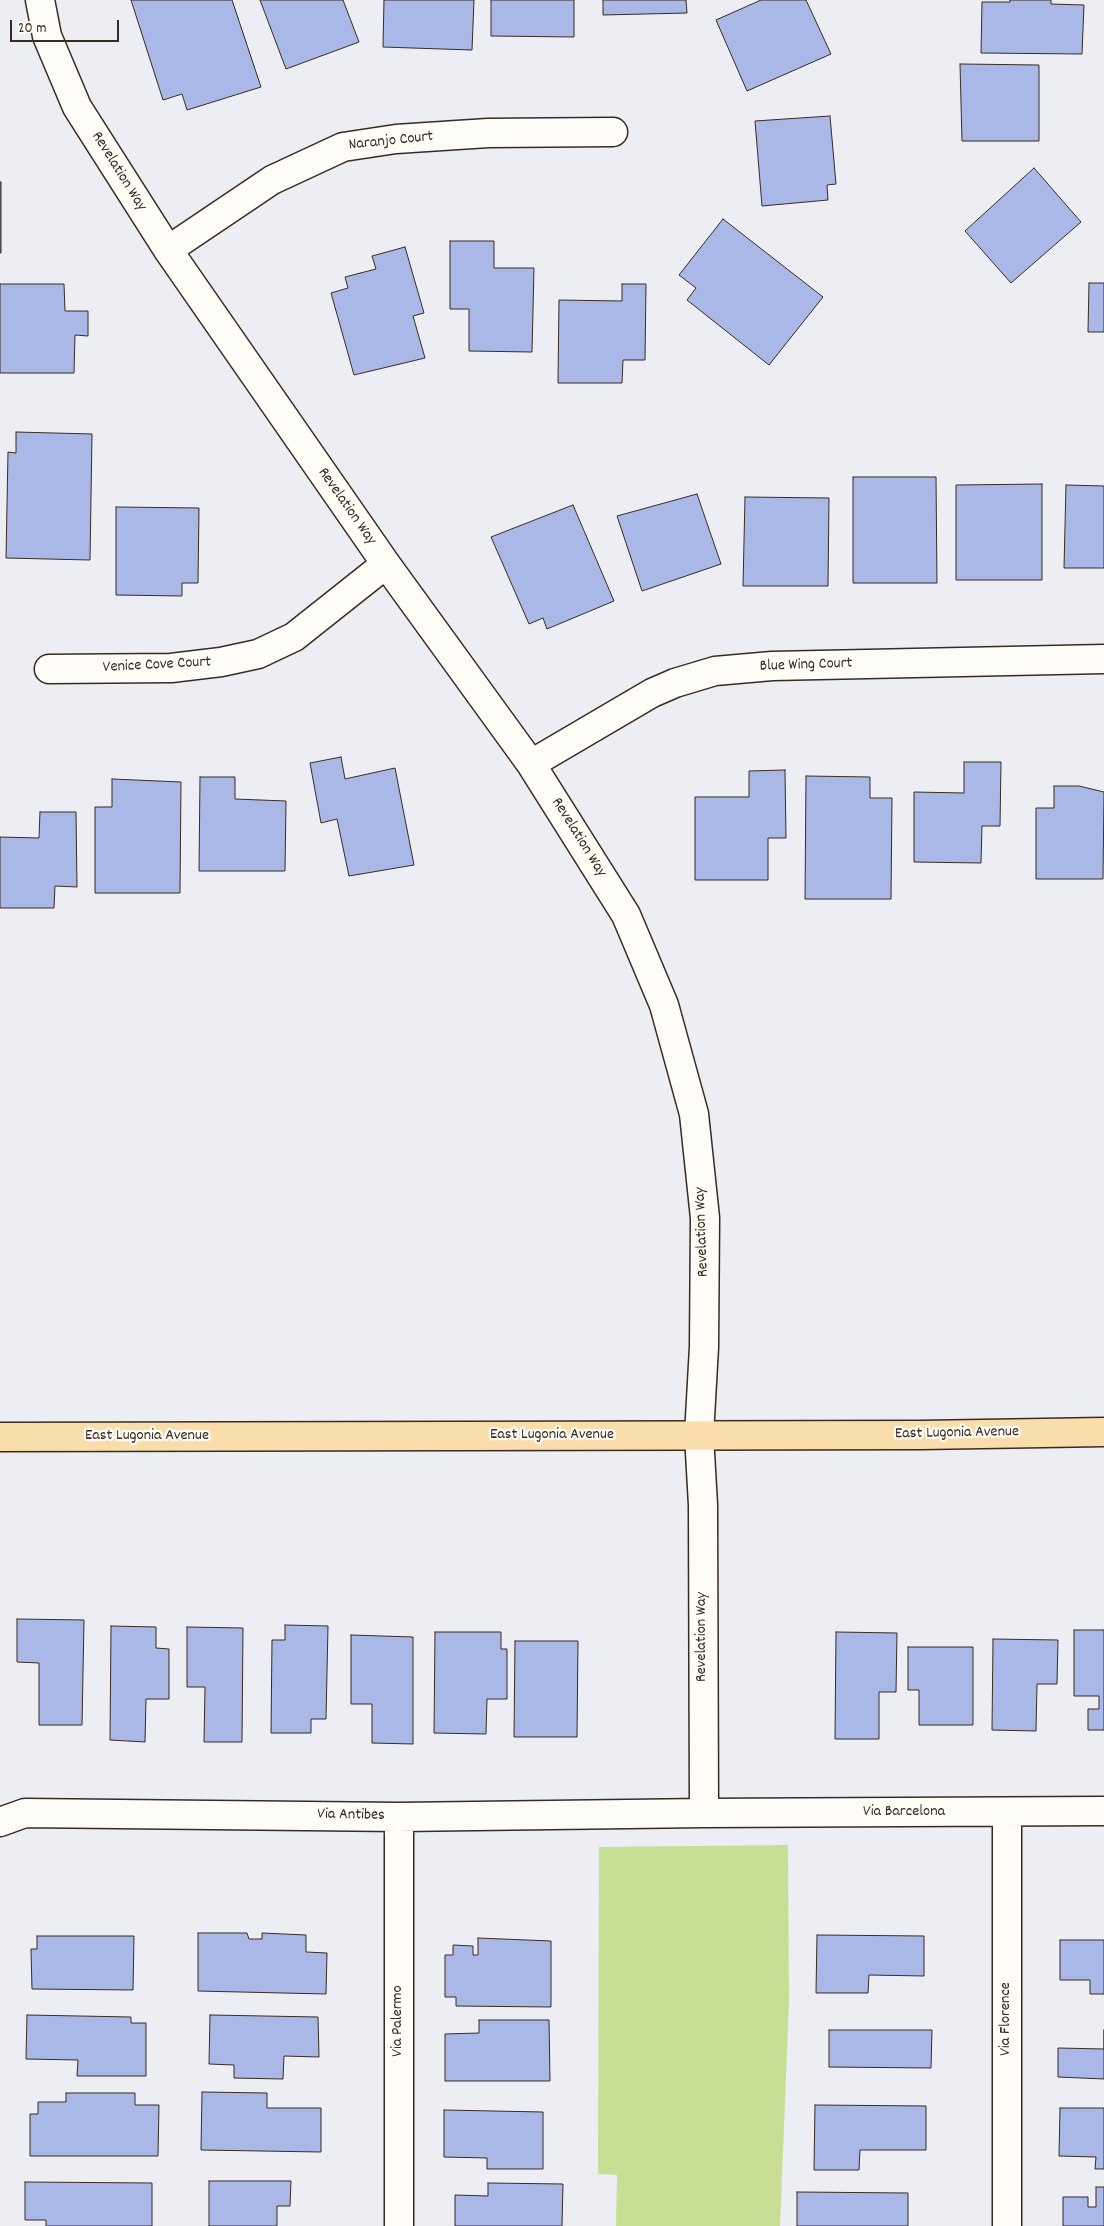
<!DOCTYPE html>
<html>
<head>
<meta charset="utf-8">
<style>
  body { margin:0 }
  #map { position:relative; width:1104px; height:2226px; overflow:hidden; background:#eceef4; font-family:Dekko,sans-serif }
  canvas { display:block }
  .scale { position:absolute; left:10px; top:20px; width:109px; height:22px; box-sizing:border-box; border:2px solid #3b2a1e; border-top:0; padding-left:6px; font-size:15px; line-height:18px; white-space:nowrap; color:#3b2a1e; -webkit-text-stroke:4px #fdfcf7; paint-order:stroke }
</style>
</head>
<body>
<div id="map">
<canvas width="1104" height="2226"></canvas>
<div class="scale">20 m</div>
</div>
<script>
const c = document.querySelector('canvas').getContext('2d');
c.lineJoin = 'round';
function fillPath(path, color) { c.fillStyle = color; c.fill(path, 'evenodd'); }
const toPath = rows => new Path2D(rows.map(r => 'M' + r).join(''));
function stroke(path, color, width, dash) { c.strokeStyle = color; c.lineWidth = width; c.lineCap = dash ? 'butt' : 'round'; c.setLineDash(dash || []); c.stroke(path); }
function drawText(font, color, halo, rows, align = 'center') {
  c.font = font + ' Dekko,sans-serif'; c.lineWidth = 4.5; c.setLineDash([]); c.textBaseline = 'middle'; c.strokeStyle = halo; c.fillStyle = color; for (const [text, x, y, turn = 0] of rows) {
    c.save(); c.translate(x, y); c.rotate((+turn || 0) * Math.PI / 180); c.textAlign = isNaN(turn) ? turn : align; if (halo) c.strokeText(text, 0, 0); c.fillText(text, 0, 0); c.restore();
  }
}
fillPath(toPath([
  [788,1845,789,2002,780,2226,616,2226,617,2175,598,2174,599,1847]
]), '#c7df95');
const building = toPath([
  [131,0,232,0,261,87,187,110,182,94,163,100,131,0],
  [260,0,343,0,359,42,286,69,260,0],
  [384,0,474,0,472,50,383,47,384,0],
  [491,0,574,0,574,37,491,36,491,0],
  [603,0,686,0,687,13,603,15,603,0],
  [761,0,806,0,831,54,747,91,716,20,761,0],
  [1010,0,1051,0,1051,4,1084,5,1082,54,981,53,982,2,1010,2,1010,0],
  [960,64,1039,65,1039,141,962,141,960,64],
  [830,116,836,184,827,185,828,200,762,206,755,121,830,116],
  [1034,168,1081,222,1011,283,965,231,1034,168],
  [0,182,1,182,1,253,0,253,0,182],
  [723,219,823,297,769,365,687,300,696,288,679,275,723,219],
  [450,241,494,241,494,268,534,268,532,352,469,351,469,309,450,309,450,241],
  [405,247,424,313,413,316,425,358,354,375,331,293,348,288,345,277,376,269,372,256,405,247],
  [1089,283,1104,283,1104,332,1088,332,1089,283],
  [0,284,64,284,65,311,88,311,88,336,75,335,74,373,0,373,0,284],
  [622,284,646,284,645,360,623,360,622,383,558,383,559,300,622,301,622,284],
  [16,432,92,434,90,560,6,558,8,452,16,453,16,432],
  [853,477,936,477,937,583,853,583,853,477],
  [1042,484,1042,580,956,580,956,485,1042,484],
  [1066,485,1104,486,1104,568,1064,568,1066,485],
  [697,494,721,564,642,591,617,516,697,494],
  [745,497,829,498,828,586,743,586,745,497],
  [573,505,614,601,547,629,543,618,529,624,491,537,573,505],
  [116,507,199,508,198,583,182,583,182,596,116,595,116,507],
  [341,757,345,779,395,768,414,865,349,876,337,819,321,823,310,763,341,757],
  [964,762,1001,762,1000,826,982,826,981,863,914,862,914,792,964,793,964,762],
  [785,770,786,838,768,838,768,880,695,880,695,797,749,797,749,771,785,770],
  [806,776,870,777,870,798,892,798,891,899,805,899,806,776],
  [200,777,235,777,235,799,286,801,285,871,199,871,200,777],
  [112,779,181,782,180,893,95,893,95,807,112,807,112,779],
  [1054,786,1079,786,1104,792,1103,879,1036,879,1036,808,1054,808,1054,786],
  [40,812,76,812,77,887,55,886,54,908,0,908,0,837,39,838,40,812],
  [17,1619,84,1620,82,1725,39,1725,39,1663,17,1662,17,1619],
  [285,1625,328,1626,326,1719,311,1719,311,1733,271,1733,272,1640,285,1640,285,1625],
  [111,1626,156,1627,156,1648,169,1649,169,1699,146,1699,145,1742,110,1740,111,1626],
  [187,1627,243,1628,242,1742,204,1742,205,1687,187,1687,187,1627],
  [1074,1630,1104,1630,1104,1730,1088,1730,1088,1709,1099,1709,1099,1696,1074,1696,1074,1630],
  [435,1632,501,1632,501,1649,507,1649,507,1699,487,1699,486,1734,434,1733,435,1632],
  [836,1632,897,1633,896,1692,879,1692,879,1739,835,1739,836,1632],
  [351,1635,413,1637,413,1744,372,1743,372,1704,351,1704,351,1635],
  [993,1639,1058,1640,1057,1684,1037,1684,1036,1731,992,1730,993,1639],
  [515,1641,578,1641,577,1737,514,1737,515,1641],
  [908,1647,973,1647,973,1725,919,1725,919,1690,908,1690,908,1647],
  [198,1933,247,1933,249,1939,262,1939,262,1933,306,1935,306,1952,327,1953,326,1994,198,1991,198,1933],
  [817,1935,924,1936,924,1976,869,1975,868,1993,816,1993,817,1935],
  [37,1936,134,1936,133,1990,32,1989,31,1949,37,1949,37,1936],
  [478,1938,551,1941,551,2007,456,2006,456,1997,445,1997,445,1955,453,1955,453,1945,473,1946,473,1955,478,1955,478,1938],
  [1060,1940,1104,1940,1104,1994,1090,1994,1090,1980,1060,1980,1060,1940],
  [27,2015,131,2017,131,2023,146,2023,146,2076,77,2076,78,2060,26,2059,27,2015],
  [210,2015,318,2017,319,2057,284,2056,283,2079,234,2078,234,2065,209,2064,210,2015],
  [479,2020,549,2020,550,2081,445,2081,445,2034,479,2033,479,2020],
  [829,2030,932,2030,931,2068,829,2067,829,2030],
  [1104,2030,1104,2079,1058,2077,1058,2048,1104,2049,1104,2030],
  [202,2092,267,2093,267,2108,321,2108,321,2152,201,2150,202,2092],
  [66,2093,135,2093,135,2105,159,2105,158,2156,30,2156,30,2114,38,2114,38,2102,66,2102,66,2093],
  [815,2105,926,2106,926,2150,860,2150,859,2170,814,2170,815,2105],
  [1060,2108,1104,2108,1104,2169,1095,2169,1096,2157,1059,2156,1060,2108],
  [444,2110,543,2112,543,2169,487,2169,487,2158,444,2157,444,2110],
  [209,2181,291,2181,290,2206,277,2206,277,2226,209,2226,209,2181],
  [25,2182,152,2183,152,2226,46,2226,46,2220,25,2220,25,2182],
  [488,2183,563,2184,562,2226,455,2226,455,2195,488,2196,488,2183],
  [1096,2187,1104,2187,1104,2226,1063,2226,1063,2197,1088,2197,1088,2207,1096,2207,1096,2187],
  [797,2192,908,2193,908,2226,797,2226,797,2192]
]);
fillPath(building, '#aab8e8');
stroke(building, '#3b2a1e', 1);
const minor = toPath([
  [40,0,47,36,77,107,168,250,386,564,531,764,626,915,664,1005,694,1114,705,1218,704,1347,699,1435,703,1505,704,1813],
  [168,250,272,180,343,147,396,139,488,133,613,132],
  [49,669,171,668,221,662,258,654,294,637,386,564],
  [531,764,652,693,675,683,715,671,772,666,1104,659],
  [1007,1813,1007,2226],
  [399,1817,399,2226],
  [0,1822,25,1813,399,1817,704,1813,1104,1811]
]);
const major = toPath([
  [0,1437,921,1435,1104,1432]
]);
stroke(minor, '#3b2a1e', 31);
stroke(major, '#3b2a1e', 31);
stroke(minor, '#fdfcf7', 28);
stroke(major, '#f9deab', 28);
drawText('16px', '#3b2a1e', '#fdfcf7', [
  ["Naranjo Court",391,142,-6],
  ["Revelation Way",118,172,58],
  ["Revelation Way",346,507,55],
  ["Venice Cove Court",157,666,-3],
  ["Blue Wing Court",806,666,-2],
  ["Revelation Way",578,838,58],
  ["Revelation Way",703,1232,-92],
  ["East Lugonia Avenue",957,1434,-1],
  ["East Lugonia Avenue",552,1436],
  ["East Lugonia Avenue",147,1437],
  ["Revelation Way",703,1637,-90],
  ["Via Barcelona",904,1813],
  ["Via Antibes",351,1816,1],
  ["Via Florence",1007,2019,-90],
  ["Via Palermo",399,2021,-90]
]);
</script>
</body>
</html>
